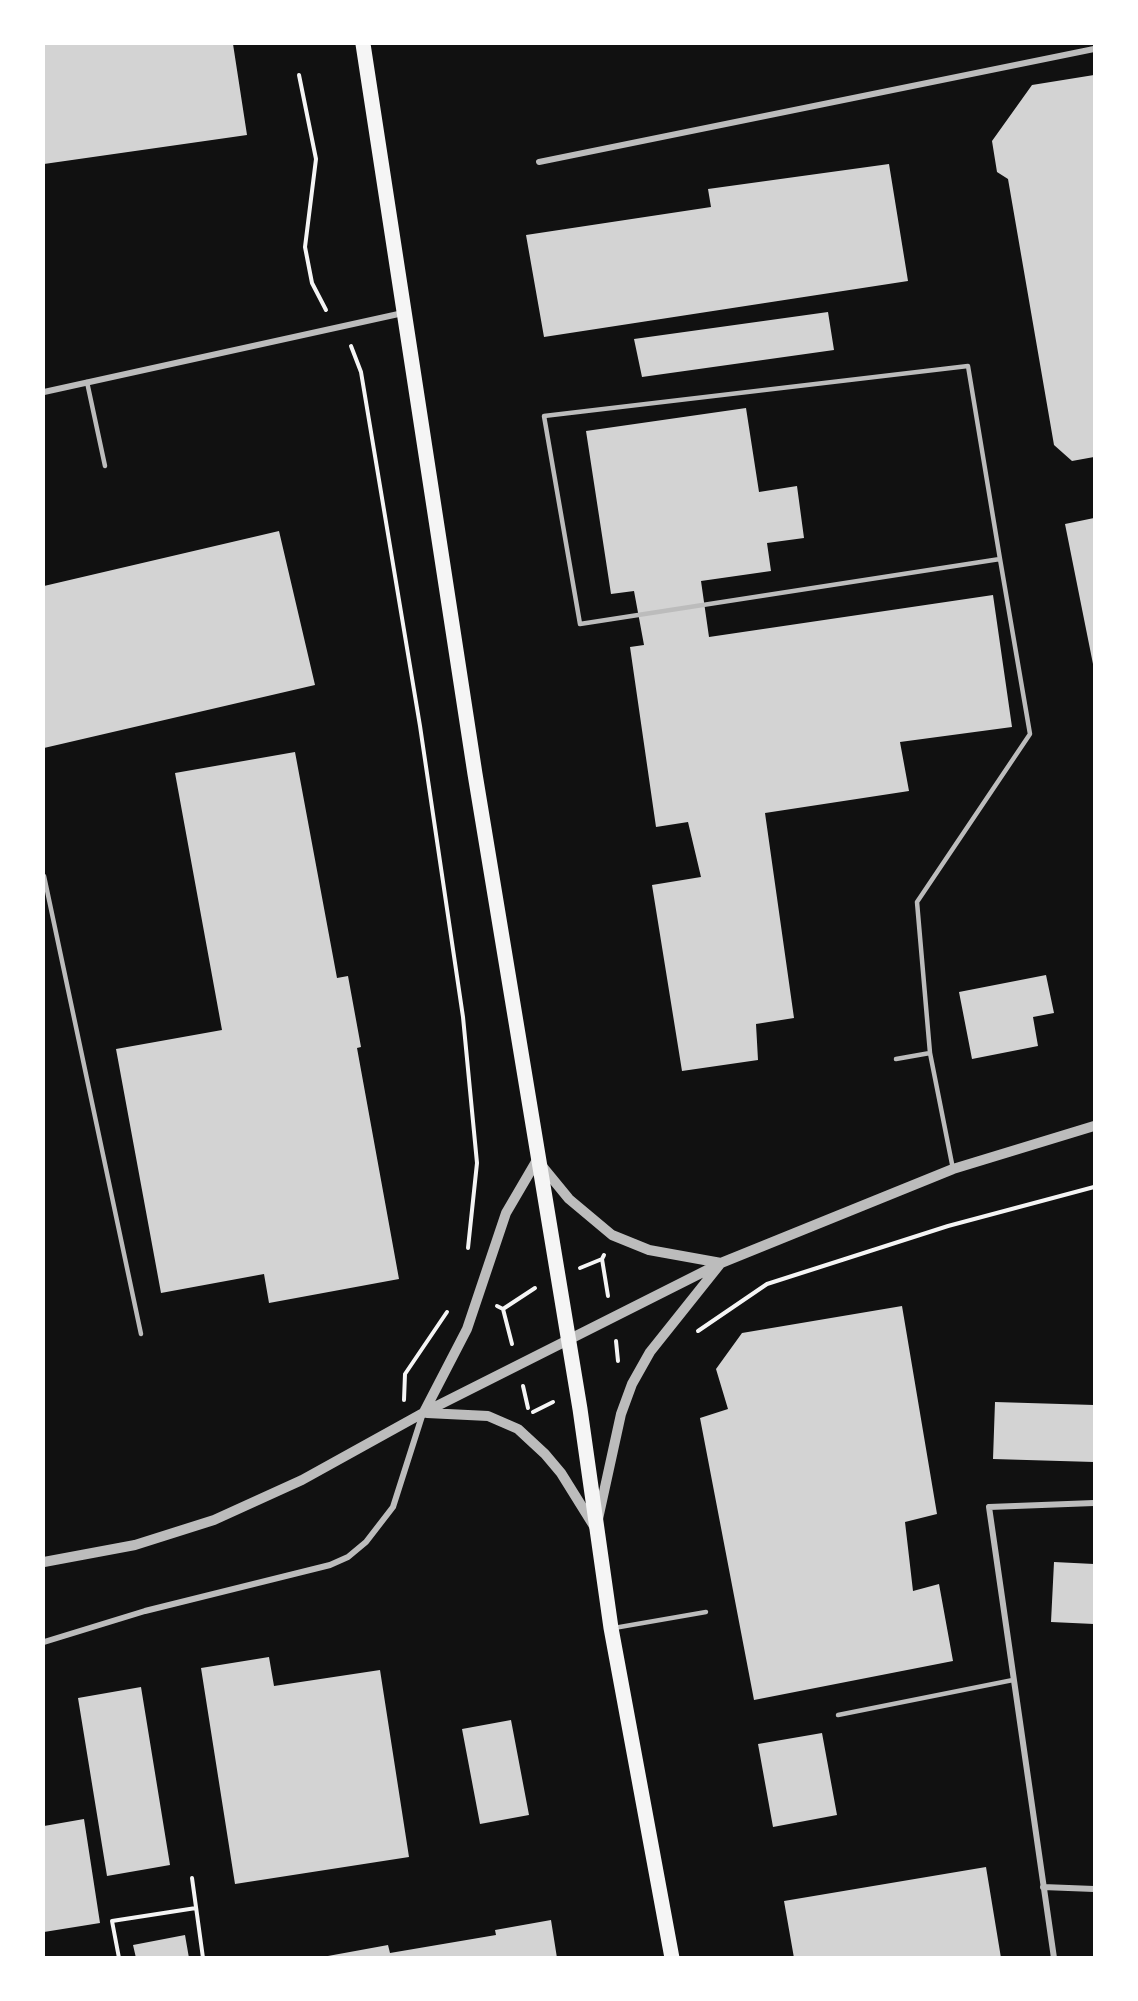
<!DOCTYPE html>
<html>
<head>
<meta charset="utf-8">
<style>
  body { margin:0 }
  #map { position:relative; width:1138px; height:2001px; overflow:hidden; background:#111; font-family:Karla,sans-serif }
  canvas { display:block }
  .frame { position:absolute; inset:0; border:45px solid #fff; pointer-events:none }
</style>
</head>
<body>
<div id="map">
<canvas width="1138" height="2001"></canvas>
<div class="frame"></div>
</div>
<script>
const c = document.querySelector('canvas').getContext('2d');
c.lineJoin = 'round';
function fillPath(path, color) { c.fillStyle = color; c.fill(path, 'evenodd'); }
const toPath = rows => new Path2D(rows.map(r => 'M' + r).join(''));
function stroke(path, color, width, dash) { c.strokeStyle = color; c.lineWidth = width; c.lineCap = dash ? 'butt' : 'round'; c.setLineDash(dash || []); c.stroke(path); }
fillPath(toPath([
  [44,44,233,44,247,135,44,164],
  [1094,75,1094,457,1072,461,1054,445,1008,179,997,172,992,141,1032,85],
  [889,164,908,281,544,337,526,235,711,207,708,189],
  [828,312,834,350,642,377,634,339],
  [746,408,759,492,797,486,804,538,767,543,771,571,701,581,709,637,993,595,1012,727,900,742,909,791,765,813,794,1018,756,1024,758,1060,682,1071,652,885,701,877,688,822,656,827,630,647,644,645,634,591,611,594,586,431],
  [1094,518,1094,664,1093,664,1065,524],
  [279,531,315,685,44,748,44,586],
  [295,752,337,978,348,976,361,1047,357,1048,399,1279,269,1303,264,1274,161,1293,116,1049,222,1030,175,773],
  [1046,975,1054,1013,1033,1017,1038,1046,972,1059,959,992],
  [902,1306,937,1514,905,1522,913,1591,939,1584,953,1661,754,1700,700,1418,728,1409,716,1369,742,1333],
  [995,1402,1094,1405,1094,1462,993,1459],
  [1054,1562,1094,1564,1094,1624,1051,1622],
  [269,1657,274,1686,380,1670,409,1857,235,1884,201,1668],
  [141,1687,170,1865,107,1876,78,1698],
  [511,1720,529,1815,480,1824,462,1729],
  [822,1733,837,1815,773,1827,758,1744],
  [84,1819,100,1923,44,1932,44,1826],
  [986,1867,1001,1958,794,1958,784,1901],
  [551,1920,557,1958,317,1958,388,1945,390,1953,496,1935,495,1930],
  [185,1935,189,1958,136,1958,133,1945]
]), '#d3d3d3');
stroke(toPath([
  [299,75,316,159,305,247,312,283,326,310],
  [351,346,361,372,420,726,463,1017,477,1163,468,1248],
  [602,1259,608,1296],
  [580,1268,602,1259,604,1255],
  [497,1306,503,1309,512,1344],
  [503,1309,535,1288],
  [698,1331,767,1284,948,1226,1094,1187],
  [616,1341,618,1361],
  [523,1386,528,1408],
  [404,1400,405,1374,447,1312],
  [533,1412,553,1402],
  [192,1878,203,1958],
  [119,1958,112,1921,196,1908]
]), '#f5f5f5', 4);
stroke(toPath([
  [87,382,105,466],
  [44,876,141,1334],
  [930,1053,917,902,1030,734,1000,559,968,366,544,416,580,624,1000,559],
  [896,1059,930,1053,953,1169],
  [614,1628,706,1612],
  [838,1715,1013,1680]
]), '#bcbcbc', 4.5);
stroke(toPath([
  [539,162,1094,49],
  [44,392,403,313],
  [44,1642,145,1611,330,1565,348,1557,366,1542,393,1507,423,1413],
  [1043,1887,1094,1889],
  [1054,1958,989,1507,1094,1503]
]), '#bcbcbc', 6);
stroke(toPath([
  [424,1412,467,1329,506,1213,537,1160,569,1199,612,1235,649,1250,721,1263,650,1352,632,1384,621,1414,598,1519],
  [427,1413,488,1416,518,1429,545,1454,561,1473,594,1526],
  [44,1562,135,1545,214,1520,302,1480,423,1413,721,1263,953,1169,1094,1126]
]), '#bcbcbc', 10);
stroke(toPath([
  [363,44,475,774,580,1409,611,1628,672,1958]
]), '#f5f5f5', 15);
</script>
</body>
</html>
